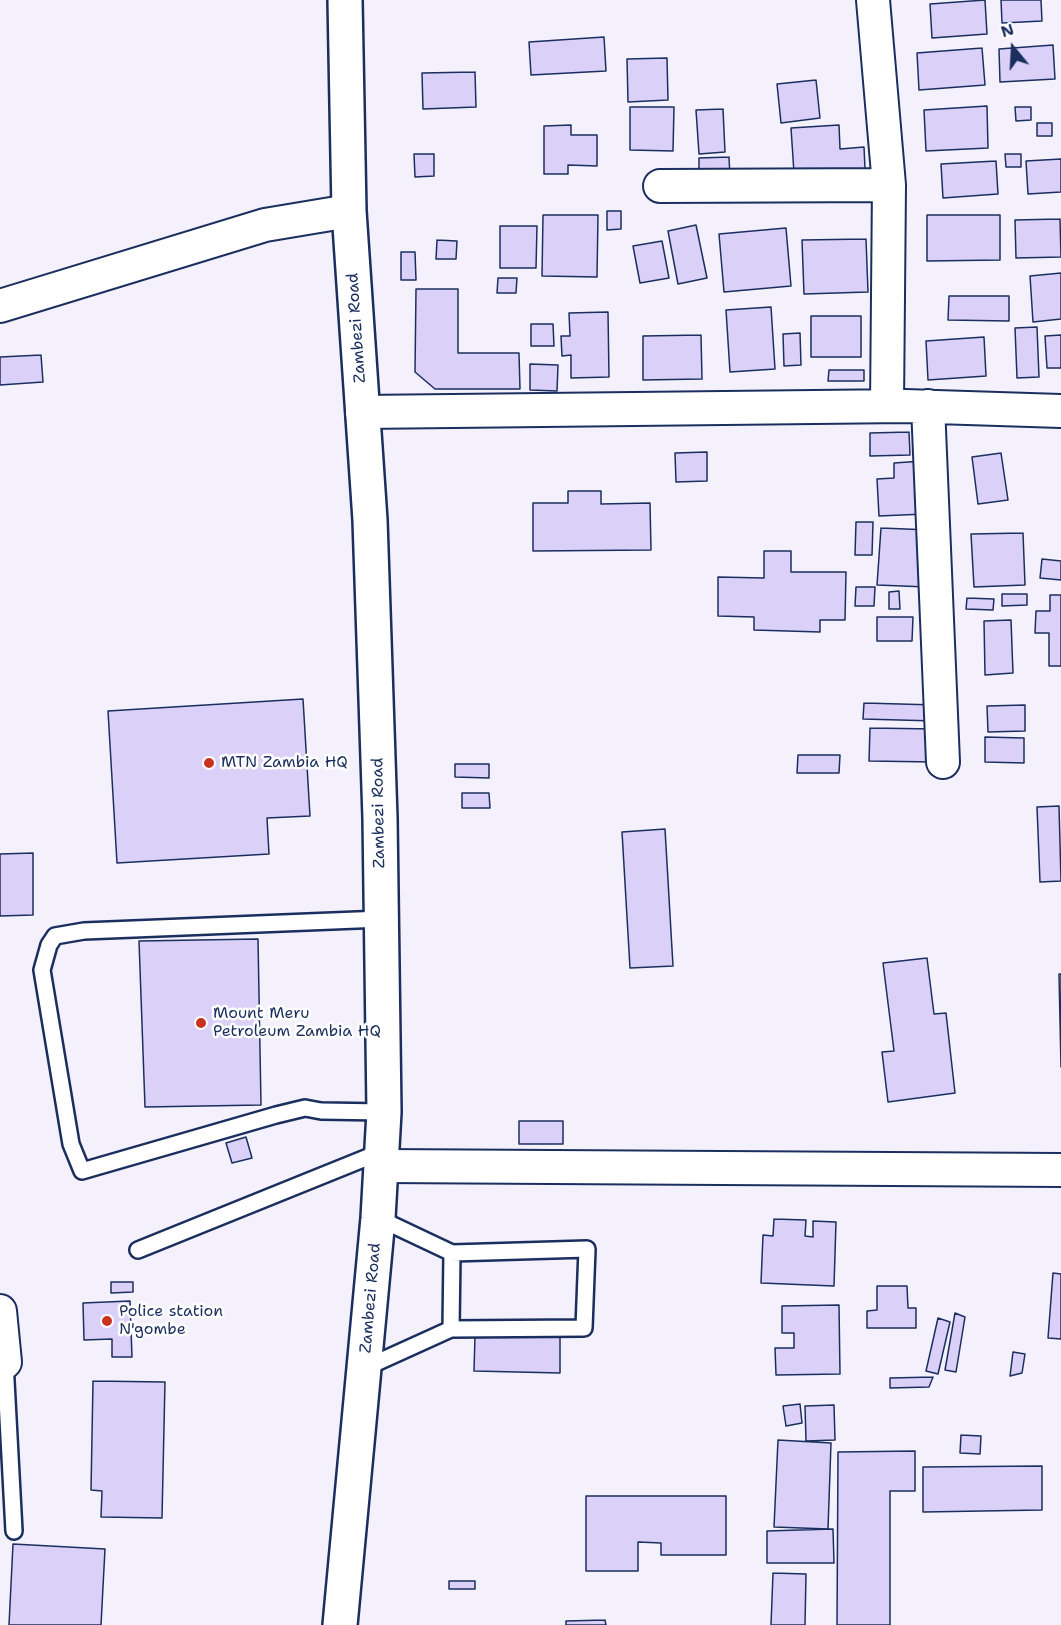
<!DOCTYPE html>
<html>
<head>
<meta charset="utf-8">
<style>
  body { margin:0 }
  #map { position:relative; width:1061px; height:1625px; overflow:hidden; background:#f4f1fd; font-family:"Shantell Sans",sans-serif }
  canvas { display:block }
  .north { position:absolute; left:983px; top:18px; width:60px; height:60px; -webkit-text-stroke:4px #fff; paint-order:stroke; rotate:342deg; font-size:16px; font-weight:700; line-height:24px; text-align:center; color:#1b2f5e }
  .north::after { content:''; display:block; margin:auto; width:21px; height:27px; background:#1b2f5e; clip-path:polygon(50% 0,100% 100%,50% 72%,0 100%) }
</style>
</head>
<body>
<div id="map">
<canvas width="1061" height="1625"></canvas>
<div class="north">N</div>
</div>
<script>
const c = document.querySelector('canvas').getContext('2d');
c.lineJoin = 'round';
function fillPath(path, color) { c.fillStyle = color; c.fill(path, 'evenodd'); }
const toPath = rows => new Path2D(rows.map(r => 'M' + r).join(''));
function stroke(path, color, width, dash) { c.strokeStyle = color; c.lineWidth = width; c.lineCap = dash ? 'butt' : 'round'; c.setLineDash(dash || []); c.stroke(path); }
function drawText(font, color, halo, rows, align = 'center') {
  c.font = font + ' "Shantell Sans",sans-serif'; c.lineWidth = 5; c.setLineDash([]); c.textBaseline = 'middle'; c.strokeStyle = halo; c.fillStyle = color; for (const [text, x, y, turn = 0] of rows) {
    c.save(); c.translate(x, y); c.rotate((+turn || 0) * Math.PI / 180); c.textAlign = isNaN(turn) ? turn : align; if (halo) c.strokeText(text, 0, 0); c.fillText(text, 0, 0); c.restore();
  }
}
const building = toPath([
  [985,0,987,34,932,38,930,4,985,0],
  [1001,0,1041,0,1042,21,1002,23,1001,0],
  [604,37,606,71,531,75,529,42,604,37],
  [1053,45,1055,79,1000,82,999,49,1053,45],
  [982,48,985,85,919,90,917,53,982,48],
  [667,58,668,100,628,102,627,59,667,58],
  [475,72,476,107,423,109,422,73,475,72],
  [816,80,820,118,781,123,777,84,816,80],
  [987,106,988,148,926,151,924,110,987,106],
  [630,107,674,107,673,151,630,150,630,107],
  [1015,107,1031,107,1031,120,1016,121,1015,107],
  [723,109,725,152,699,154,696,110,723,109],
  [1037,123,1052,123,1052,136,1037,136,1037,123],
  [571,125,571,135,597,135,597,166,568,165,568,174,544,174,544,126,571,125],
  [839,125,840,149,864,147,865,169,794,173,791,128,839,125],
  [414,154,434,154,434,176,415,177,414,154],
  [1005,154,1021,154,1021,167,1006,167,1005,154],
  [729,157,730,177,699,178,699,158,729,157],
  [1061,159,1061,192,1028,194,1026,161,1061,159],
  [996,161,998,194,943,198,941,164,996,161],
  [607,211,621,211,621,229,607,230,607,211],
  [543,215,598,215,597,277,542,276,543,215],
  [927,215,1000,215,1000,260,927,261,927,215],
  [1060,219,1061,257,1016,258,1015,220,1060,219],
  [696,225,707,278,678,284,668,231,696,225],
  [500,226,537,226,536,268,500,268,500,226],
  [786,228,791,286,724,292,719,234,786,228],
  [866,239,868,292,804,294,802,240,866,239],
  [437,240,457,241,456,259,436,259,437,240],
  [662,241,669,278,640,283,633,246,662,241],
  [401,252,415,252,416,280,401,280,401,252],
  [1061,273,1061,319,1033,322,1030,276,1061,273],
  [498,278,517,278,516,293,497,293,498,278],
  [416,289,458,289,458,353,519,353,520,389,435,389,415,372,416,289],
  [949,296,1009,296,1009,321,948,320,949,296],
  [771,307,775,369,730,372,726,310,771,307],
  [608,312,609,377,571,378,571,355,562,356,561,336,570,336,569,313,608,312],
  [811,316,861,316,861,357,811,357,811,316],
  [531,324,553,324,554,346,531,346,531,324],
  [1037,327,1039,377,1017,378,1015,328,1037,327],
  [800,333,801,365,784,366,783,334,800,333],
  [701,335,702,379,643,380,643,336,701,335],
  [1061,335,1061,368,1047,368,1045,336,1061,335],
  [984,337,986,376,928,380,926,341,984,337],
  [41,355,43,382,0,385,0,357,41,355],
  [530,364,558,365,557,391,530,390,530,364],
  [829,370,864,370,864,381,828,381,829,370],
  [909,432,910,455,870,456,870,433,909,432],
  [707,452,707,481,676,482,675,453,707,452],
  [1001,453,1008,500,978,504,972,457,1001,453],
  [923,461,925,514,879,516,877,479,894,478,894,463,923,461],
  [568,491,601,491,601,504,650,503,651,550,533,551,533,503,568,503,568,491],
  [856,522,873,522,872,555,855,555,856,522],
  [881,528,930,530,927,587,877,585,881,528],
  [1023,533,1025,585,974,587,971,534,1023,533],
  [764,551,791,551,791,572,846,572,845,620,820,620,820,632,754,630,754,617,718,616,718,577,764,578,764,551],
  [1042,559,1061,561,1061,580,1040,578,1042,559],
  [856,587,875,587,874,606,855,606,856,587],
  [899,591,900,609,889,609,889,592,899,591],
  [1002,594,1027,594,1027,605,1002,606,1002,594],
  [1050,595,1061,595,1061,666,1049,666,1049,633,1035,633,1036,611,1050,611,1050,595],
  [967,598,994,599,993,610,966,609,967,598],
  [877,617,913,617,912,641,877,641,877,617],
  [1011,620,1013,673,985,675,984,621,1011,620],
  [303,699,310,816,267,818,269,854,117,863,108,711,303,699],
  [864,703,936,705,935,721,863,719,864,703],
  [1025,705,1025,731,988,732,987,706,1025,705],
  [870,728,935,729,934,762,869,761,870,728],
  [985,737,1024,738,1024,763,985,762,985,737],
  [798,755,840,755,839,773,797,773,798,755],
  [455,764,489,764,489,778,455,777,455,764],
  [462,793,489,793,490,808,462,808,462,793],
  [1059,806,1061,881,1040,882,1037,807,1059,806],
  [665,829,673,966,630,968,622,832,665,829],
  [33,853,33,915,0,916,0,854,33,853],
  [258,939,261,1105,145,1107,139,941,258,939],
  [927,958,934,1014,946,1013,955,1093,888,1102,882,1052,894,1051,883,963,927,958],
  [1059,974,1061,974,1061,1067,1059,974],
  [519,1121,563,1121,563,1144,519,1144,519,1121],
  [246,1137,252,1158,232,1163,226,1143,246,1137],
  [774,1219,806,1220,805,1236,813,1237,813,1221,836,1222,834,1286,761,1283,763,1235,773,1236,774,1219],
  [1053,1273,1061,1274,1061,1339,1048,1338,1053,1273],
  [111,1282,133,1282,133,1292,111,1293,111,1282],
  [877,1286,907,1286,908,1308,916,1308,916,1328,867,1328,867,1311,877,1310,877,1286],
  [130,1301,132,1357,112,1357,112,1339,84,1340,83,1303,130,1301],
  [839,1305,840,1374,776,1375,775,1348,794,1348,794,1333,782,1333,782,1306,839,1305],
  [955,1313,965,1317,956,1372,945,1370,955,1313],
  [938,1318,950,1322,938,1374,926,1371,938,1318],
  [475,1336,560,1337,560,1373,474,1371,475,1336],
  [1013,1352,1025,1354,1022,1373,1010,1376,1013,1352],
  [933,1377,929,1387,890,1388,890,1378,933,1377],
  [93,1381,165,1382,162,1518,101,1517,102,1491,91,1490,93,1381],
  [800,1404,802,1423,786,1426,783,1406,800,1404],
  [834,1405,835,1440,806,1441,805,1406,834,1405],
  [961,1435,981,1436,980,1454,960,1453,961,1435],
  [778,1440,831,1443,828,1529,774,1527,778,1440],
  [915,1451,915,1491,890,1491,890,1625,837,1625,838,1452,915,1451],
  [1042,1466,1042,1510,923,1512,923,1467,1042,1466],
  [586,1496,726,1496,726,1555,661,1555,661,1543,638,1542,638,1571,586,1571,586,1496],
  [833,1529,834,1563,767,1563,767,1531,833,1529],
  [13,1544,105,1549,101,1625,9,1625,13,1544],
  [773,1573,806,1574,805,1625,771,1625,773,1573],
  [449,1581,475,1581,475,1589,449,1589,449,1581],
  [605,1620,606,1625,566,1625,566,1621,605,1620]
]);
fillPath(building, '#dbd0f8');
stroke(building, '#1b2f5e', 1.5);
const service = toPath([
  [382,919,84,931,55,936,49,945,42,970,71,1144,82,1171,276,1115,305,1108,321,1111,384,1112],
  [138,1250,383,1151],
  [451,1329,452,1253],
  [0,1362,5,1362,14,1531],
  [365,1368,451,1329,584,1328,587,1249,452,1253,378,1218]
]);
const minor = toPath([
  [873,0,889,185,887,406],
  [660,186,889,185],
  [0,306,265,225,349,211],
  [928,406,943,762],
  [362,412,905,406,1061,411],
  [382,1166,1061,1170],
  [0,1311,5,1362]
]);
const secondary = toPath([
  [340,1625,378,1218,384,1112,380,818,370,520,349,211,345,0]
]);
stroke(service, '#1b2f5e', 20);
stroke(minor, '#1b2f5e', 36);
stroke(secondary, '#1b2f5e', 38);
stroke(service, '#fff', 15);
stroke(minor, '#fff', 32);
stroke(secondary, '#fff', 33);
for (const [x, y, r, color] of [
  [209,763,6,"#c8321e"],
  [201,1023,6,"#c8321e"],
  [107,1321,6,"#c8321e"]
]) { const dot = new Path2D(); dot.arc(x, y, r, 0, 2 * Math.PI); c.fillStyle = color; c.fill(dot); stroke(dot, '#fff', 2); }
drawText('16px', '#1b2f5e', '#fff', [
  ["Zambezi Road",357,328,-94],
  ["Zambezi Road",379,813,-91],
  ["Zambezi Road",371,1298,-85]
]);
drawText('16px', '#1b2f5e', '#fff', [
  ["MTN Zambia HQ",221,763],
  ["Mount Meru",213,1014],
  ["Petroleum Zambia HQ",213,1032],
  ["Police station",119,1312],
  ["N'gombe",119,1330]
], 'left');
</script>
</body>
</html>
